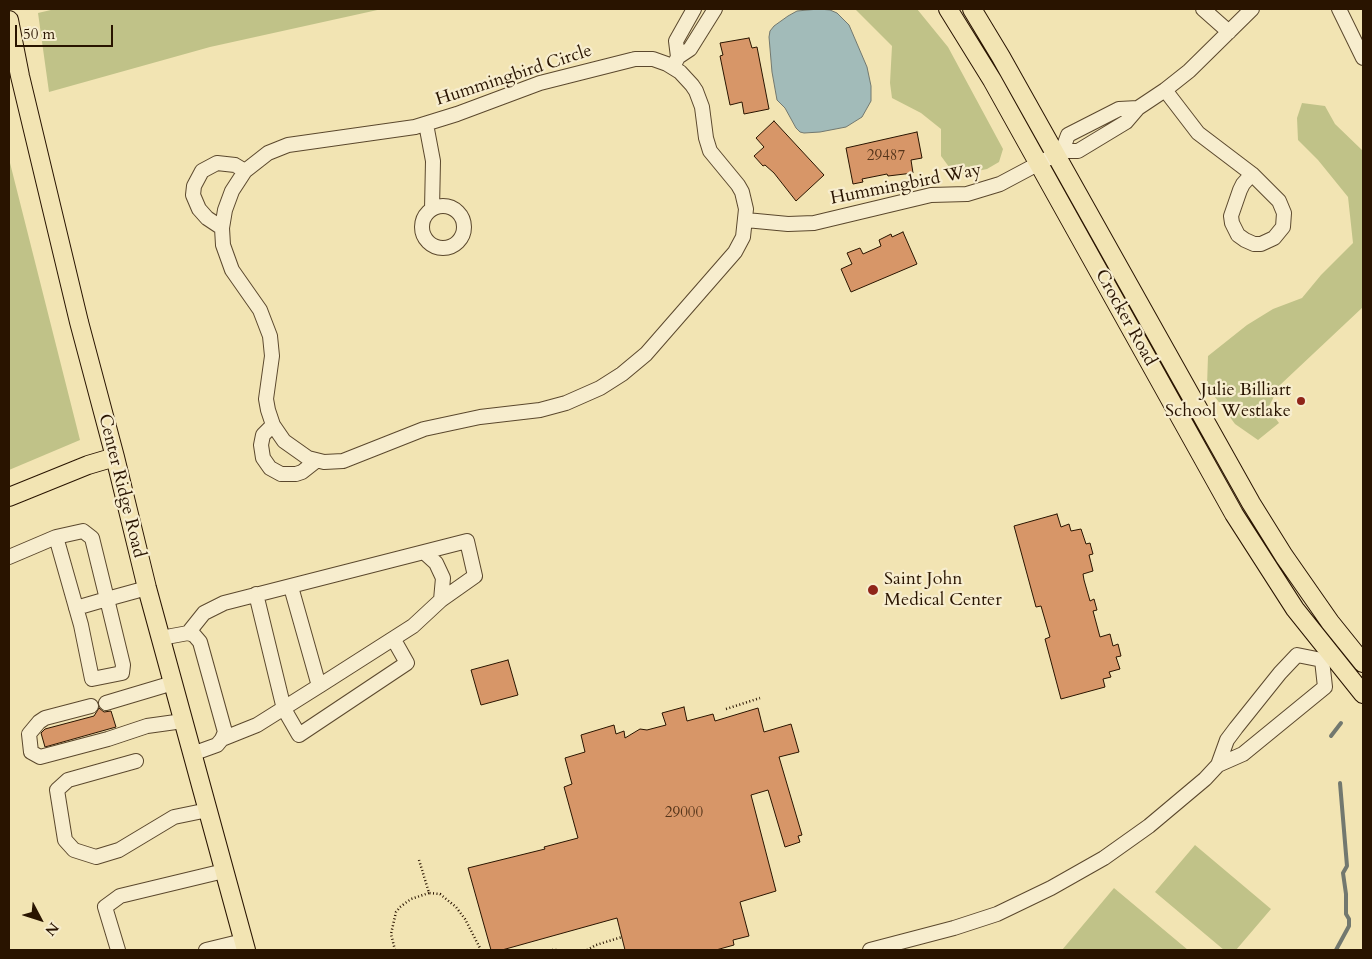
<!DOCTYPE html>
<html>
<head>
<meta charset="utf-8">
<style>
  body { margin:0 }
  #map { position:relative; width:1372px; height:959px; overflow:hidden; background:#f2e4b3; font-family:Cardo,serif }
  canvas { display:block }
  .frame { position:absolute; inset:0; border:10px solid #291400; pointer-events:none }
  .north { position:absolute; left:15px; top:894px; width:50px; height:50px; -webkit-text-stroke:4px #f7edce; paint-order:stroke; rotate:130deg; font-size:14px; font-weight:700; line-height:20px; text-align:center; color:#291400 }
  .north::after { content:''; display:block; margin:auto; width:18px; height:22px; background:#291400; clip-path:polygon(50% 0,100% 100%,50% 72%,0 100%) }
  .scale { position:absolute; left:15px; top:25px; width:98px; height:22px; box-sizing:border-box; border:2px solid #291400; border-top:0; padding-left:6px; font-size:15px; line-height:18px; white-space:nowrap; color:#291400; -webkit-text-stroke:4px #f7edce; paint-order:stroke }
</style>
</head>
<body>
<div id="map">
<canvas width="1372" height="959"></canvas>
<div class="frame"></div>
<div class="north">N</div>
<div class="scale">50 m</div>
</div>
<script>
const c = document.querySelector('canvas').getContext('2d');
c.lineJoin = 'round';
function fillPath(path, color) { c.fillStyle = color; c.fill(path, 'evenodd'); }
const toPath = rows => new Path2D(rows.map(r => 'M' + r).join(''));
function stroke(path, color, width, dash) { c.strokeStyle = color; c.lineWidth = width; c.lineCap = dash ? 'butt' : 'round'; c.setLineDash(dash || []); c.stroke(path); }
function drawText(font, color, halo, rows, align = 'center') {
  c.font = font + ' Cardo,serif'; c.lineWidth = 4.5; c.setLineDash([]); c.textBaseline = 'middle'; c.strokeStyle = halo; c.fillStyle = color; for (const [text, x, y, turn = 0] of rows) {
    c.save(); c.translate(x, y); c.rotate((+turn || 0) * Math.PI / 180); c.textAlign = isNaN(turn) ? turn : align; if (halo) c.strokeText(text, 0, 0); c.fillText(text, 0, 0); c.restore();
  }
}
fillPath(toPath([
  [55,9,382,9,210,47,49,92,38,13],
  [855,9,917,9,948,47,1003,149,999,162,987,169,963,174,952,171,941,156,941,129,921,113,892,98,890,83,892,46],
  [1302,103,1325,106,1335,124,1363,151,1363,307,1280,385,1268,408,1279,423,1258,440,1235,424,1207,386,1208,356,1247,325,1273,309,1302,298,1321,275,1353,243,1348,197,1318,160,1298,140,1297,118],
  [9,159,80,440,9,470],
  [1195,845,1271,909,1236,950,1224,950,1155,892],
  [1114,888,1188,950,1062,950]
]), '#c0c288');
const water = toPath([
  [819,9,830,10,837,13,849,25,867,67,871,86,871,101,862,117,846,127,820,132,804,133,800,132,796,128,785,108,777,100,772,72,769,37,770,31,774,26,788,16,797,11,819,9]
]);
fillPath(water, '#a2bbb9');
stroke(water, '#72786f', 1);
stroke(toPath([
  [1331,736,1341,723],
  [1336,950,1349,926,1349,919,1346,914,1346,894,1343,873,1347,866,1340,783]
]), '#72786f', 4);
const building = toPath([
  [749,38,752,48,757,47,769,109,744,114,742,102,730,105,720,56,723,55,720,43,749,38],
  [774,121,824,175,796,201,774,173,765,165,763,166,754,156,764,147,756,138,774,121],
  [917,132,922,158,911,160,913,173,888,176,887,174,862,179,863,182,853,184,846,148,917,132],
  [903,232,917,264,851,292,841,269,852,264,847,253,860,248,863,254,881,246,879,240,891,234,892,237,903,232],
  [1057,514,1061,527,1069,524,1071,531,1081,529,1086,544,1090,543,1093,554,1089,555,1093,571,1083,574,1084,580,1090,601,1094,599,1097,610,1093,611,1100,637,1110,634,1113,646,1118,644,1121,656,1116,657,1120,669,1109,672,1111,677,1103,679,1105,687,1061,699,1045,639,1050,637,1041,606,1036,607,1014,526,1057,514],
  [508,660,518,695,481,705,471,670,508,660],
  [684,707,687,721,713,714,715,721,758,708,764,732,791,724,799,752,779,757,802,835,798,836,800,842,785,847,768,790,751,795,776,891,740,902,749,936,733,940,734,945,716,950,625,950,617,918,502,950,491,950,468,868,545,849,544,847,578,838,564,787,572,784,565,758,585,752,581,735,614,725,616,734,624,731,625,738,640,729,647,730,666,725,662,713,684,707],
  [99,708,104,712,111,711,116,727,45,747,41,733,45,729,94,716,99,708]
]);
fillPath(building, '#d79668');
stroke(building, '#291400', 1);
const minor = toPath([
  [1203,9,1229,32],
  [1339,9,1363,58],
  [678,57,690,49,715,9],
  [635,59,653,59,667,64,680,72,692,85,696,91,702,107,706,138,710,151,738,185,742,192,746,209,743,237,735,252,646,354,622,374,600,388,566,403,540,410,480,417,424,429,343,461,324,462,308,458,284,441,273,425,268,410,266,399,272,356,270,336,260,310,232,270,223,245,222,228,225,210,232,191,245,171,268,153,288,145,415,127,457,114,540,83,635,59],
  [673,67,678,57,676,41,694,9],
  [1165,90,1198,133,1252,174,1279,201,1284,213,1283,227,1274,238,1261,244,1254,244,1245,240,1238,235,1232,223,1231,216,1240,190,1243,184,1252,174],
  [426,124,433,161,432,209],
  [1062,151,1068,135,1119,109,1138,108],
  '422 227a21 21 0 1 1 42 0a21 21 0 1 1-42 0Z',
  [746,220,788,224,814,223,931,195,967,194,1000,184,1062,151,1078,151,1126,122,1138,108,1165,90,1189,71,1252,9],
  [222,228,207,218,199,209,193,195,194,186,202,171,217,163,235,165,245,171],
  [273,425,263,435,261,445,263,458,270,468,281,474,296,474,302,472,316,461],
  [56,537,83,531,92,538,107,599,76,608],
  [425,553,436,563,443,578,441,600],
  [9,557,56,537,81,625,92,679,122,673,123,665,107,599,147,588],
  [256,594,284,709,299,735,407,663,394,640],
  [188,633,204,613,224,603,467,541,475,576,441,600,413,626,319,686],
  [161,638,188,633,194,635,200,642,225,732,222,739,217,745,192,754],
  [106,703,173,683],
  [91,706,45,718,39,722,29,734,31,752,40,757,108,739,147,726,183,721],
  [222,739,257,725,319,686,291,587],
  [136,761,68,780,57,790,65,840,74,850,96,857,119,850,174,817,208,810],
  [118,950,105,907,120,896,224,871],
  [206,950,243,941],
  [870,950,954,928,997,914,1051,888,1104,858,1149,826,1205,779,1218,765,1227,740,1236,728,1280,673,1297,655,1322,660,1325,687,1243,754,1218,765]
]);
const major = toPath([
  [948,9,992,80,1234,514,1295,609,1363,694],
  [972,9,1001,57,1251,503,1284,556,1330,622,1363,663],
  [9,20,20,76,79,322,115,457,147,588,246,950],
  [9,497,88,465,115,457]
]);
stroke(minor, '#5b482d', 16);
stroke(major, '#291400', 20);
stroke(toPath([
  [726,709,760,698],
  [419,860,429,893,440,894,456,907,465,919,481,950],
  [395,950,391,934,396,912,400,907,411,899,429,893],
  [552,950,558,950],
  [587,950,596,945,622,937]
]), '#291400', 2.5, [1, 2.5]);
stroke(minor, '#f7edce', 14);
stroke(major, '#f2e4b3', 18);
for (const [x, y, r, color] of [
  [1301,401,5,"#8f2418"],
  [873,590,6,"#8f2418"]
]) { const dot = new Path2D(); dot.arc(x, y, r, 0, 2 * Math.PI); c.fillStyle = color; c.fill(dot); stroke(dot, '#f7edce', 2); }
drawText('15px', '#54341a', null, [
  ["29487",886,157],
  ["29000",684,814]
]);
drawText('18px', '#291400', '#f7edce', [
  ["Hummingbird Circle",514,76,-18],
  ["Hummingbird Way",906,185,-11],
  ["Crocker Road",1125,318,61],
  ["Center Ridge Road",121,486,76]
]);
drawText('18px', '#291400', '#f7edce', [
  ["Julie Billiart",1291,391],
  ["School Westlake",1291,412],
  ["Saint John",884,580,"left"],
  ["Medical Center",884,601,"left"]
], 'right');
</script>
</body>
</html>
